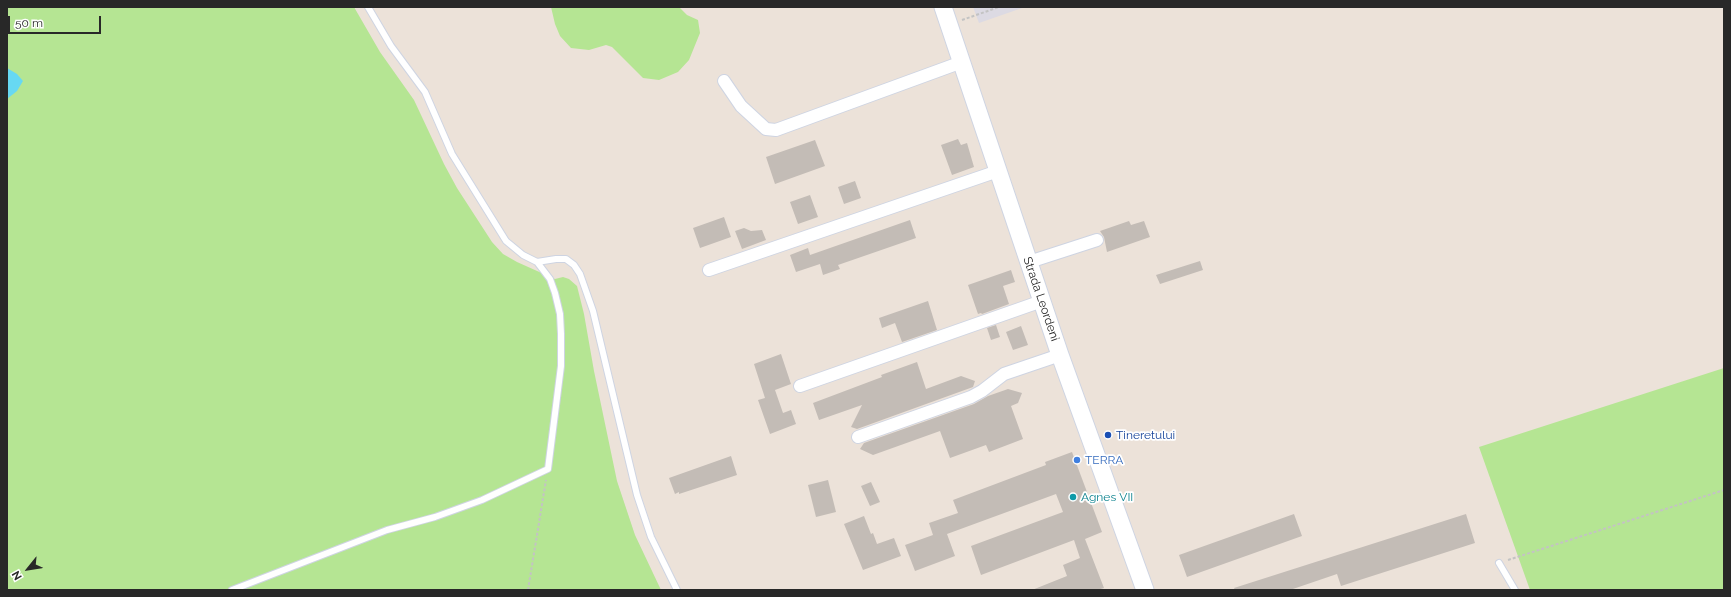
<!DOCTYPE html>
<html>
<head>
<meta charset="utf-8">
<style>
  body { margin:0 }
  #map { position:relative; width:1731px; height:597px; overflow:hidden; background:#ece2d9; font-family:Raleway,sans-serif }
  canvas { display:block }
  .frame { position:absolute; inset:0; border:8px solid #282828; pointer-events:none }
  .north { position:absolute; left:8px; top:549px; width:40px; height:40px; -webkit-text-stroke:3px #fff; paint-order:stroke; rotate:240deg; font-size:11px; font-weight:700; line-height:16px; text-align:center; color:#282828 }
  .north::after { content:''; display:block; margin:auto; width:14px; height:18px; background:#282828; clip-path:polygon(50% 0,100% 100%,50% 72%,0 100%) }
  .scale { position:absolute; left:8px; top:16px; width:93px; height:18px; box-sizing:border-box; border:2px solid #282828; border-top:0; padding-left:5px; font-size:12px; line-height:14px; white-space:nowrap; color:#282828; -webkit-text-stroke:3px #fff; paint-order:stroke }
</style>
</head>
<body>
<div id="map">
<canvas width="1731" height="597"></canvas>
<div class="frame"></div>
<div class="north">N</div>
<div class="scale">50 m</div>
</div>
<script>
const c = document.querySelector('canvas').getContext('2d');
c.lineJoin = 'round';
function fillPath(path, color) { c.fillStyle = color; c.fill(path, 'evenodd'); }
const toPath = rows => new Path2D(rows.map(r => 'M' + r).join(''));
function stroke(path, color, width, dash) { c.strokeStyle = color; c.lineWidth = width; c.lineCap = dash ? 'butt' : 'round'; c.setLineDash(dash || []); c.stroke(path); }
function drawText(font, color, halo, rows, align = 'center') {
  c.font = font + ' Raleway,sans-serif'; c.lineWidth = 3.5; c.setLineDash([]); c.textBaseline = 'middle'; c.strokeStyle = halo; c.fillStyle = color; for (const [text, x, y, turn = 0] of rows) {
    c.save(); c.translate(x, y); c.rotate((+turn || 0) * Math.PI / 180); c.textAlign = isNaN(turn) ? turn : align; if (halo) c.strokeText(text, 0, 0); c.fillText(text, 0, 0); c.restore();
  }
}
fillPath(toPath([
  [973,7,1025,7,979,23]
]), '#dcdae3');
fillPath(toPath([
  [7,7,354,7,380,52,414,100,444,164,457,188,492,242,503,254,517,262,555,279,563,277,569,279,577,286,584,314,594,371,617,481,635,535,661,590,7,590],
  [551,7,679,7,687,15,698,20,700,33,689,60,678,72,659,80,643,78,612,47,606,45,589,50,571,48,560,36,555,24],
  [1724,368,1724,590,1530,590,1479,447]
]), '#b5e593');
fillPath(toPath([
  [7,68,17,74,23,81,17,91,7,99]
]), '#67d8f2');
fillPath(toPath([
  [958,139,961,145,967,143,974,167,952,175,941,145],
  [815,140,825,166,775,184,766,157],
  [855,181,861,198,844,204,838,187],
  [810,195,818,217,798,224,790,202],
  [724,217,731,237,700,248,693,228],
  [910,220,916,238,838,265,840,269,823,275,820,264,796,272,790,255,808,248,810,255],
  [1129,221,1131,225,1144,221,1150,237,1107,252,1104,237,1100,231],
  [744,228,751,231,762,230,766,240,742,249,735,231],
  [1200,261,1203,270,1160,284,1156,275],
  [1011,270,1015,282,1003,286,1009,304,982,314,981,313,978,314,968,285],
  [928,301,937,330,902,342,895,323,882,328,879,318],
  [996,325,1000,337,991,340,987,328],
  [1021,326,1028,345,1013,350,1006,332],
  [781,354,791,384,775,390,783,413,791,410,796,424,770,434,758,400,765,398,754,364],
  [917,362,926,389,961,376,975,381,973,387,857,429,851,427,862,405,819,420,813,403,882,377,881,375],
  [1008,389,1022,393,1018,403,1011,406,1023,439,989,452,986,445,950,458,940,431,873,455,860,449,864,443,974,404,988,396],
  [1072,452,1102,532,1085,539,1104,588,1097,590,1032,590,1067,576,1063,565,1080,558,1074,540,981,575,971,546,1063,512,1056,494,947,534,955,556,915,571,905,545,933,535,929,523,958,513,953,500,1046,465,1045,462],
  [731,456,737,475,679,494,679,492,675,494,669,478],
  [828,480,836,512,816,517,808,485],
  [871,482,880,502,870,506,861,486],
  [1294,514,1302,536,1187,577,1179,555],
  [1466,514,1475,543,1341,586,1337,574,1290,590,1235,590,1234,588],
  [864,516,871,534,873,533,877,544,894,538,901,556,863,570,844,524]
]), '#c3bcb6');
const lane = toPath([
  [368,7,391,46,425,92,452,154,506,241,523,255,537,262,556,259,566,259,574,265,580,274,593,311,637,495,651,537,677,590],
  [1499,563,1515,590],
  [232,590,387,530,435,517,482,500,548,469,561,366,561,334,560,314,555,293,550,279,537,262]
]);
const street = toPath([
  [724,81,741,106,766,129,776,130,962,62],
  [1029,262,1097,240],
  [709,270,998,171],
  [800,386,1042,301],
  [858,437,971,397,982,391,1004,374,1060,355]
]);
const secondary = toPath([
  [943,7,1060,355,1145,590]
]);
stroke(lane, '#ced4e2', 8);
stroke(street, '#ced4e2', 14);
stroke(secondary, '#ced4e2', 19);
stroke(toPath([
  [962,20,999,7],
  [1508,560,1724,490],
  [528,590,546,480]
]), '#c3c3c3', 2, [3, 2]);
stroke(lane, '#fff', 6);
stroke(street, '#fff', 12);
stroke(secondary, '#fff', 17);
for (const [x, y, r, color] of [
  [1108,435,4,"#1a4fb4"],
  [1077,460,4,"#3f7fe0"],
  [1073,497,4,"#0f9aa8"]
]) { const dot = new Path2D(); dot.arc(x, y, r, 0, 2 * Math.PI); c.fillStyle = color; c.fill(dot); stroke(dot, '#fff', 1.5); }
drawText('12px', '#282828', '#fff', [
  ["Strada Leordeni",1041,299,71]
]);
drawText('12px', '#164399', '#fff', [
  ["Tineretului",1116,435]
], 'left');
drawText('12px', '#366cbe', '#fff', [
  ["TERRA",1085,460]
], 'left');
drawText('12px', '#0d838f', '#fff', [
  ["Agnes VII",1081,497]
], 'left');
</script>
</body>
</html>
